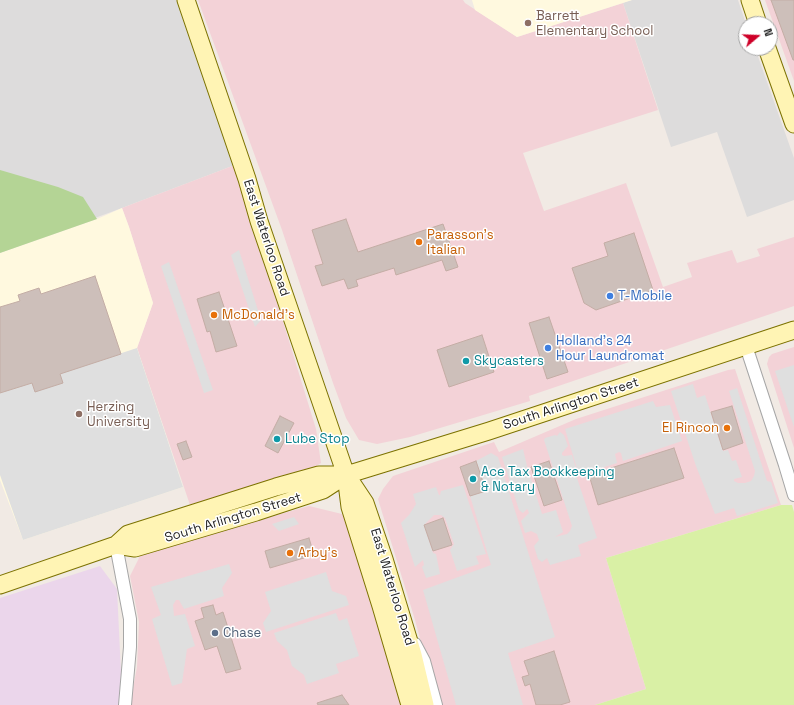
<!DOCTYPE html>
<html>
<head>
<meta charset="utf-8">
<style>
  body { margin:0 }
  #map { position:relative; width:794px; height:705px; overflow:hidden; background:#f1eae4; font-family:"Space Grotesk",sans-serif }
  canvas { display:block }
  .north { position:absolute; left:738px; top:16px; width:40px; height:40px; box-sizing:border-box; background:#fff; border:1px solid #a5a5a5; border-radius:50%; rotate:71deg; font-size:11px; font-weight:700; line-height:16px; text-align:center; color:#1f1f1f }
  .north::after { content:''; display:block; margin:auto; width:14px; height:18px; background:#ce0028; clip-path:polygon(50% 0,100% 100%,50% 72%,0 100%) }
</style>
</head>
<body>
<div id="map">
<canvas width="794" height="705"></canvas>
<div class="north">N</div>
</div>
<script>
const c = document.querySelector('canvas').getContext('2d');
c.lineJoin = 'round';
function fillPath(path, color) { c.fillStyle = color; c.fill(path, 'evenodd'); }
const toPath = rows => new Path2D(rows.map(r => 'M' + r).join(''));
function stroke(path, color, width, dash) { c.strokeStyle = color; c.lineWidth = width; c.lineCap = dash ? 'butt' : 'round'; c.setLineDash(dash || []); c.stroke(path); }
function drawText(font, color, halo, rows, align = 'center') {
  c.font = font + ' "Space Grotesk",sans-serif'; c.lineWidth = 3; c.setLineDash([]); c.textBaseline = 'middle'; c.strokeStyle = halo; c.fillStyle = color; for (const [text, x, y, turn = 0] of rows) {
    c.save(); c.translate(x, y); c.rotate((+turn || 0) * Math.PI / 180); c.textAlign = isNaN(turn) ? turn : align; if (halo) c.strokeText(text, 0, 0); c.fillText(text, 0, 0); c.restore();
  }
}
fillPath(toPath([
  [0,0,177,0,235,165,122,208,0,253],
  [632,0,738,0,746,24,746,48,755,48,794,158,794,200,747,217,717,132,671,147,623,3]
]), '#dddcdc');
fillPath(toPath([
  [198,0,463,0,465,3,517,37,623,3,658,110,523,153,544,211,626,183,663,287,692,277,687,263,732,250,737,263,760,256,757,249,794,237,794,306,529,396,530,401,410,437,377,444,359,440,346,418,333,383,282,230],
  [765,0,794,0,794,81],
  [235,165,316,429,321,463,297,478,190,505,137,348,153,303,129,227,122,208],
  [794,347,794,448,767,364,769,357,772,354],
  [735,369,781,505,606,558,646,689,595,705,438,705,415,620,378,499,383,489,393,476,494,442,499,452,576,419,728,370],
  [309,506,342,514,351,529,402,705,130,705,137,667,139,622,130,576,140,556,209,534]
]), '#f3d2d7');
fillPath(toPath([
  [100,566,117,589,121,673,119,705,0,705,0,598]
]), '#ebd6eb');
fillPath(toPath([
  [472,0,632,0,517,37,475,10],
  [122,208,129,227,153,303,137,348,183,487,23,540,0,480,0,253,97,219]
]), '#fff9df');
fillPath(toPath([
  [781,505,792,505,794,512,794,705,595,705,646,689,606,558]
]), '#d9f0a5');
fillPath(toPath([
  [0,170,58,187,83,197,97,219,0,253]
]), '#b4d495');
fillPath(toPath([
  [239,250,261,320,255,327,231,255],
  [169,262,213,390,204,393,161,266],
  [137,348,183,487,23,540,0,475,0,393],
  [794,365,794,427,775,371],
  [693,384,697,398,705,395,723,451,728,450,732,461,736,460,742,477,734,479,734,481,738,483,745,483,751,481,754,476,755,471,729,391,737,388,767,481,771,482,778,503,737,516,734,508,715,514,696,466,671,391],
  [653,401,656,407,670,405,682,441,623,461,621,453,619,452,615,454,617,463,579,475,565,429],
  [560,432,564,435,568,446,562,453,562,455,564,456,572,455,576,468,570,471,569,479,575,474,577,478,597,538,578,545,581,556,550,565,547,558,542,562,538,559,534,546,539,540,537,534,531,531,525,533,521,521,529,513,528,510,527,509,523,513,519,510,502,457,523,449,527,466,542,514,556,510,563,532,555,537,567,534,570,531,572,526,544,440,545,438,555,435,557,436],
  [491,453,498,457,555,637,508,653,523,705,456,705,423,590,491,565,470,496,486,490,476,461],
  [463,485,486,554,476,556,479,564,457,571,450,550,454,544,445,518,441,515,434,515,424,525,433,553,436,554,440,574,426,578,422,567,424,565,423,560,415,567,401,523,409,515,416,504,413,494,436,487,439,495,440,495,441,491],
  [294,517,299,524,279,531,272,524],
  [229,564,232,573,222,588,224,596,184,609,179,600,176,600,173,605,174,616,185,614,195,646,187,649,182,683,172,686,152,619,161,615,151,587],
  [326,572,332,591,346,596,349,605,266,632,263,623,271,611,265,592],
  [336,613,339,621,347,618,359,656,336,664,339,673,307,684,304,675,292,666,287,650,277,641,274,633]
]), '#dfdfdf');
const building = toPath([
  [771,0,794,0,794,60,793,60,771,0],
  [346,219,358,252,443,224,458,267,446,271,442,260,396,275,394,268,356,280,358,286,348,289,344,279,322,286,315,266,323,264,312,230,346,219],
  [634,233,653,290,596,310,584,303,572,268,608,256,604,243,634,233],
  [95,276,121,354,60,374,63,383,35,392,32,383,0,393,0,307,20,301,18,295,39,288,41,294,95,276],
  [219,292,237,346,216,352,210,331,207,332,197,299,219,292],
  [549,317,568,372,547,379,529,323,549,317],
  [482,335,494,372,449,387,437,350,482,335],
  [732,406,743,443,723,450,711,412,732,406],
  [280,416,294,423,278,453,265,446,280,416],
  [186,441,192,457,183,460,177,444,186,441],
  [674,448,684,478,598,505,589,475,674,448],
  [476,461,486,491,470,496,460,467,476,461],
  [549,461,562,500,544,506,531,467,549,461],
  [443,518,452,545,433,551,424,525,443,518],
  [309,538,314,555,270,568,265,551,309,538],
  [213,605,216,615,223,612,241,669,226,673,217,646,205,650,195,621,204,618,201,608,213,605],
  [554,651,570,702,560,705,536,705,530,684,525,686,522,677,529,675,524,661,554,651],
  [342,695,349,705,318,705,317,703,342,695]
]);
fillPath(building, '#cdbfba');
stroke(building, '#c4ada5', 1);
const street = toPath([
  [746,346,785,465,794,495],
  [116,545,130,619,130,647,125,705],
  [415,644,424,661,436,705]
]);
const secondary = toPath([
  [186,0,247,179,259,221,346,475,350,507,381,606,410,705],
  [750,0,758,24],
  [767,48,794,124],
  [349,479,365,503,384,559,413,655,425,705],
  [116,545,135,548,256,512,323,490,346,475],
  [0,585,116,545,128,534,276,487,319,475,346,475,489,431,794,330]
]);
stroke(street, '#a6a6a6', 14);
stroke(secondary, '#7c7200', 19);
stroke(street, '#fff', 12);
stroke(secondary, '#fff4b4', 17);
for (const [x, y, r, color] of [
  [528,23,4,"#8d6e63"],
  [419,242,4,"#e8710a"],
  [610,296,4,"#3f7fe0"],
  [214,315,4,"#e8710a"],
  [548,348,4,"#3f7fe0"],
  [466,361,4,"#0f9aa8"],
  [79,414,4,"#8d6e63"],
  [727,428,4,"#e8710a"],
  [277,439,4,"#0f9aa8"],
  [473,479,4,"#0f9aa8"],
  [290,553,4,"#e8710a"],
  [215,633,4,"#5c6f8a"]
]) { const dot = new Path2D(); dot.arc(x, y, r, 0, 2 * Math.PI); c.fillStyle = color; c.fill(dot); stroke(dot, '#fff', 1.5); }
drawText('13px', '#785e54', '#fff', [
  ["Barrett",536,16],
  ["Elementary School",536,31],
  ["Herzing",87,407],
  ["University",87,422]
], 'left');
drawText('13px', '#c56008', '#fff', [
  ["Parasson's",427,235],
  ["Italian",427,250],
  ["McDonald's",222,315],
  ["El Rincon",719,428,"right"],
  ["Arby's",298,553]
], 'left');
drawText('13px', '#1f1f1f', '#fff', [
  ["East Waterloo Road",266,238,72],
  ["South Arlington Street",571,404,-18],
  ["South Arlington Street",233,518,-17],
  ["East Waterloo Road",392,587,73]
]);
drawText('13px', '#366cbe', '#fff', [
  ["T-Mobile",618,296],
  ["Holland's 24",556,341],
  ["Hour Laundromat",556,356]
], 'left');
drawText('13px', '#0d838f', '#fff', [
  ["Skycasters",474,361],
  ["Lube Stop",285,439],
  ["Ace Tax Bookkeeping",481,472],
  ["& Notary",481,487]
], 'left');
drawText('13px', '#4e5e75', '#fff', [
  ["Chase",223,633]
], 'left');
</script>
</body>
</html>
